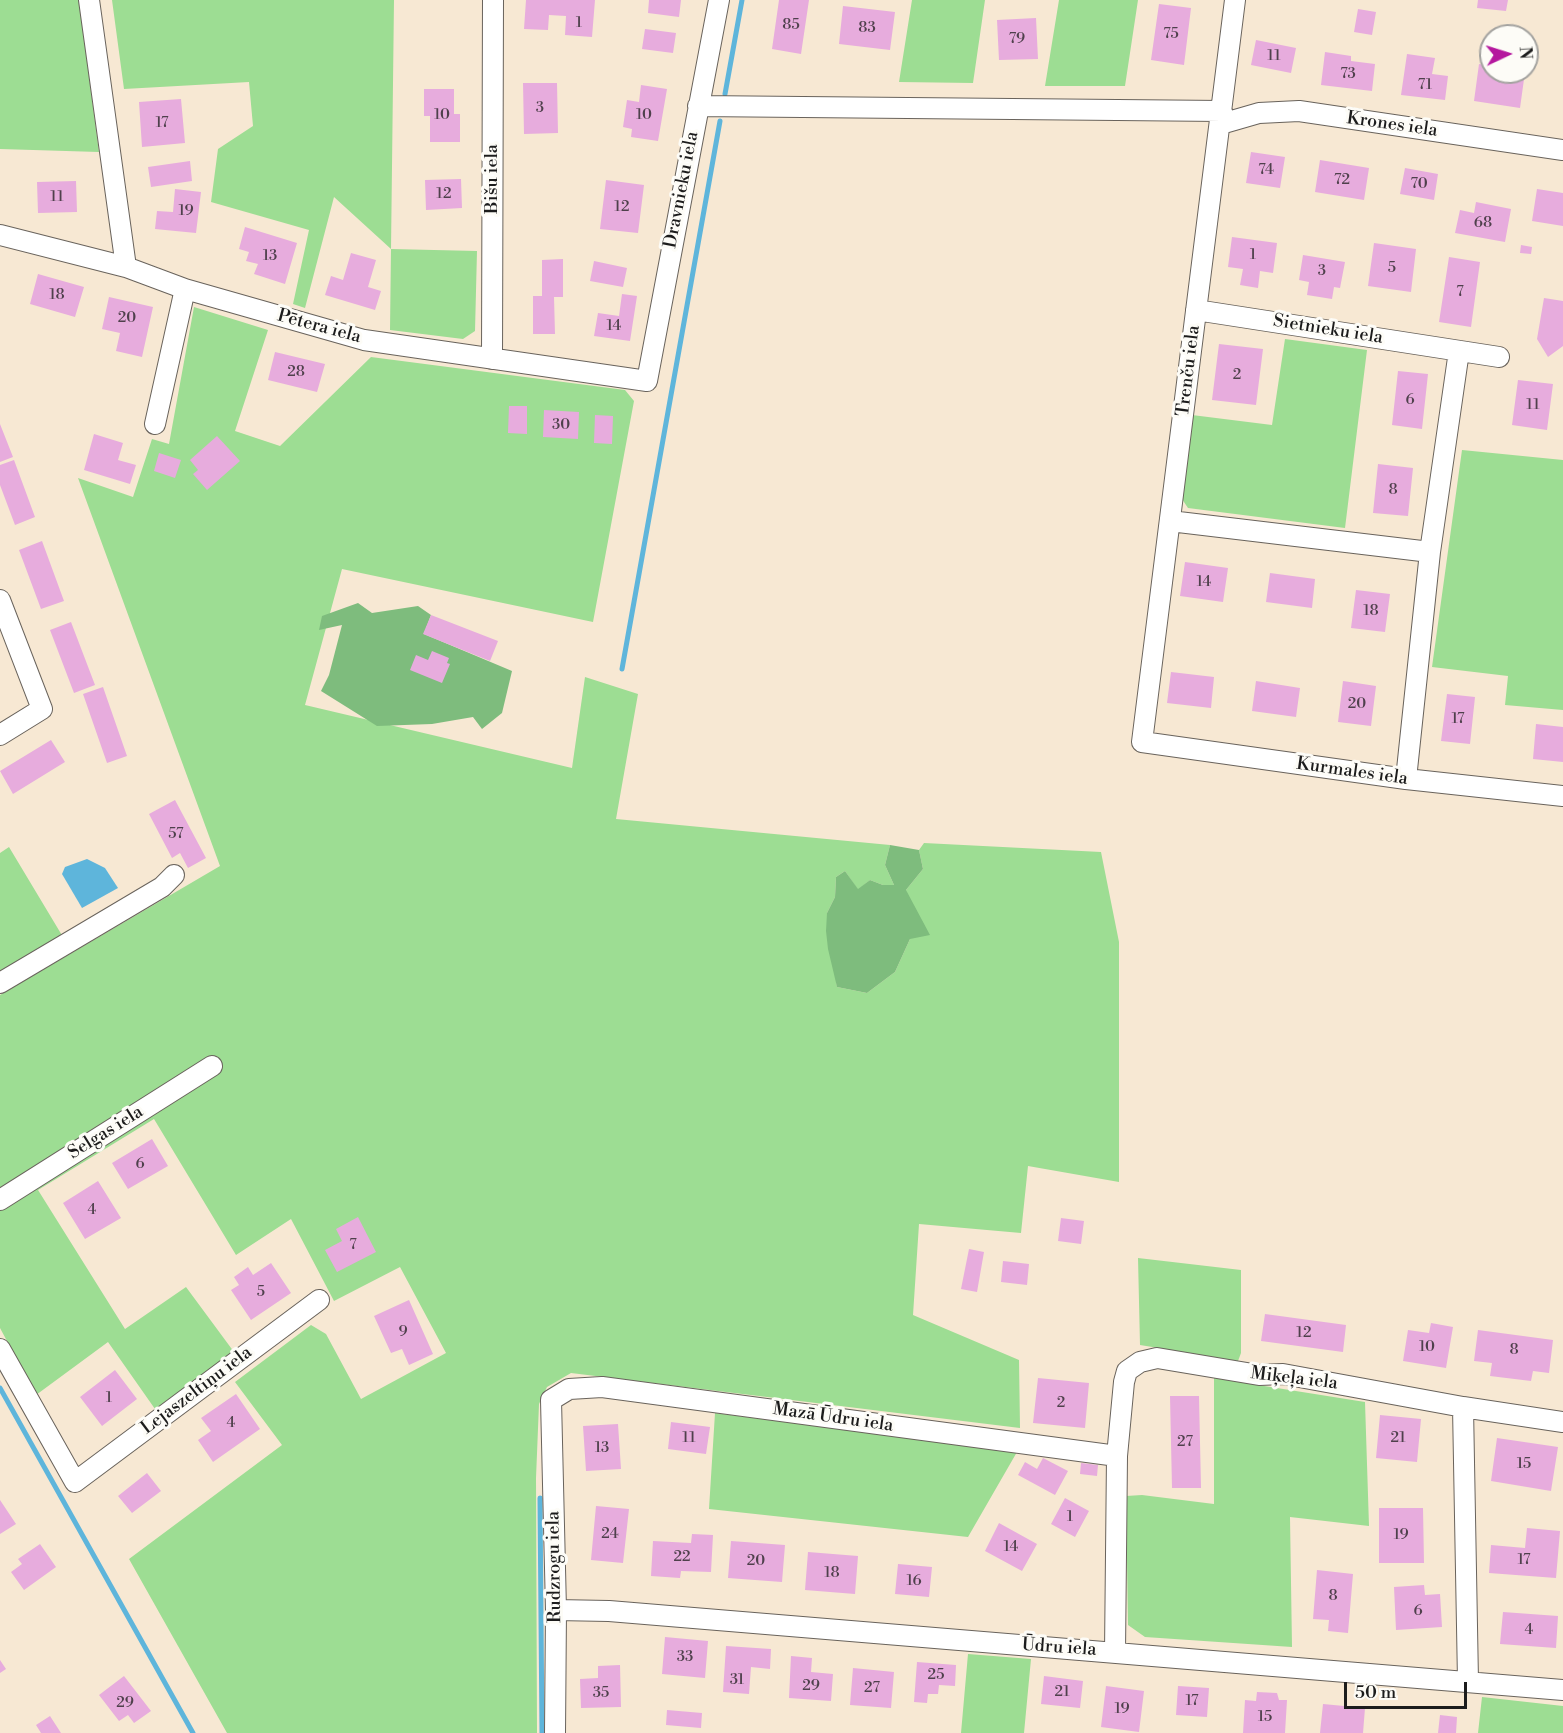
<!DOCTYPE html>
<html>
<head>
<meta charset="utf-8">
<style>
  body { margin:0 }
  #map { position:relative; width:1563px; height:1733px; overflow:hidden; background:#f7e8d3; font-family:"Libre Bodoni",serif }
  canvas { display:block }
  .north { position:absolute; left:1479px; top:24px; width:60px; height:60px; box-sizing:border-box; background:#fdfcf7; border:2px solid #a3a29f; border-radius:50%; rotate:86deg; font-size:16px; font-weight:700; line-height:24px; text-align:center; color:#1c1c1c }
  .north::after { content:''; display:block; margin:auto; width:21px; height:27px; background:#b5179e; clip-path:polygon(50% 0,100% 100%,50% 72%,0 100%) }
  .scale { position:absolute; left:1344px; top:1682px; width:123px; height:27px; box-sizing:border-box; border:3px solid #1c1c1c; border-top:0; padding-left:8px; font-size:18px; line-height:21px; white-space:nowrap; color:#1c1c1c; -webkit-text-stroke:4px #fdfcf7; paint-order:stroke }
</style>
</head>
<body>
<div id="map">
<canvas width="1563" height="1733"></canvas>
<div class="north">N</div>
<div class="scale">50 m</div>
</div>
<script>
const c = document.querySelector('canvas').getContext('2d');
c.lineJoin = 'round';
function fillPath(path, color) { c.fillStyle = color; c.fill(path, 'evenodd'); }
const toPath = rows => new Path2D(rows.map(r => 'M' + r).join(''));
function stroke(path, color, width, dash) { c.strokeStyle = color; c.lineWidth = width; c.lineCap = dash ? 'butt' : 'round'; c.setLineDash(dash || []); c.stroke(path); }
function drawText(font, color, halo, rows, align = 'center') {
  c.font = font + ' "Libre Bodoni",serif'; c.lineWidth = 6; c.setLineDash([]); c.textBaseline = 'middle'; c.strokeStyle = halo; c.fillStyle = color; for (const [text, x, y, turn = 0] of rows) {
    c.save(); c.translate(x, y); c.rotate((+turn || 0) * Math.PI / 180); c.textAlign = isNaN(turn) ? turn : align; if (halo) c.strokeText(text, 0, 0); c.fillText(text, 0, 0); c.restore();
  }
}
fillPath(toPath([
  [0,0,79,0,99,152,0,149],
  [112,0,394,0,391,249,477,251,475,331,463,339,390,330,391,249,334,197,305,308,293,304,309,230,211,202,218,149,253,126,249,82,124,89],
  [912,0,985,0,973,83,899,82],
  [1059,0,1138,0,1125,86,1045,86],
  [194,307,268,330,235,431,280,446,371,357,625,390,634,401,593,622,342,569,305,705,572,768,585,677,638,694,616,819,890,845,885,865,894,885,883,885,870,880,858,890,845,871,836,877,835,897,827,913,837,987,867,993,895,972,910,939,906,890,923,869,919,850,924,843,1101,852,1119,942,1119,1182,1028,1166,1021,1233,919,1224,913,1315,1019,1360,1020,1428,571,1373,547,1387,539,1404,536,1478,537,1733,227,1733,129,1559,282,1445,235,1382,311,1325,326,1334,361,1399,446,1353,400,1267,334,1301,291,1219,236,1255,154,1119,38,1190,125,1329,186,1287,234,1352,155,1409,108,1342,36,1395,0,1328,0,995,220,866,78,478,133,497,152,439,169,444],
  [1285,339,1367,350,1345,528,1188,508,1182,499,1192,415,1272,425],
  [1462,450,1563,460,1563,710,1505,705,1508,676,1432,667],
  [9,847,63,937,0,974,0,853],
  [1138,1258,1241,1270,1241,1353,1238,1361,1140,1345],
  [1214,1378,1365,1402,1369,1526,1290,1517,1292,1647,1145,1637,1128,1625,1126,1496,1142,1495,1214,1504],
  [715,1413,1017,1452,968,1537,709,1509],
  [968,1654,1031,1659,1024,1733,961,1733],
  [1482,1697,1563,1706,1563,1733,1478,1733]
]), '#9ddd93');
fillPath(toPath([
  [358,603,372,613,418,606,431,615,424,634,512,671,502,713,482,729,473,717,432,724,377,726,321,691,329,675,342,625,319,630,322,616],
  [890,845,919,850,923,869,906,890,930,935,910,939,895,972,867,993,837,987,828,949,826,931,827,913,835,897,836,877,845,871,858,889,870,880,883,885,894,885,885,865]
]), '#7ebc7d');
fillPath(toPath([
  [87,859,105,868,118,888,82,908,62,874,65,867]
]), '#5eb5db');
stroke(toPath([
  [725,94,742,0],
  [622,669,720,121],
  [0,1388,193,1733],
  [540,1498,542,1733]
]), '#5eb5db', 5);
fillPath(toPath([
  [526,0,595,0,592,37,565,35,566,16,549,15,548,30,524,29],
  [649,0,681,0,679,17,648,13],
  [779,0,809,0,801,54,772,49],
  [1478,0,1508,0,1506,11,1477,8],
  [1159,4,1191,8,1184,65,1151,60],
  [843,6,895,12,890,50,839,44],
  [1358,9,1376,12,1372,35,1354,32],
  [1036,18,1038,59,999,60,997,20],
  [645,29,676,33,673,53,642,49],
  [1256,40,1296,48,1291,73,1251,65],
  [1325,52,1351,56,1351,61,1375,64,1372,91,1321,85],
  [1407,54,1435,58,1432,74,1448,76,1445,100,1401,95],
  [1479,64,1491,66,1491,72,1525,72,1520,108,1474,101],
  [523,83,557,83,558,133,524,134],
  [641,85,667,89,658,141,631,137,632,129,623,127,627,100,639,102],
  [424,89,454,89,454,114,460,114,460,142,430,142,430,116,424,116],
  [181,99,185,143,142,147,139,102],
  [1251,152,1285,157,1280,188,1246,183],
  [1320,160,1369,168,1364,200,1315,192],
  [190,161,192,181,151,187,148,167],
  [1405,168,1438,174,1434,200,1400,194],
  [461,179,462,208,426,210,425,180],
  [606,180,644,185,638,233,600,229],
  [76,181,77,212,38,213,37,182],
  [175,189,201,192,196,233,155,229,157,211,173,212],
  [1537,189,1563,193,1563,226,1532,221],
  [1476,202,1511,209,1505,242,1455,233,1460,210,1474,213],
  [245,227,297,243,285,284,254,274,258,264,246,261,249,252,239,249],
  [1232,237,1277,243,1273,273,1260,271,1258,288,1240,285,1243,269,1228,267],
  [1374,243,1416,249,1411,292,1368,286],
  [1521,245,1532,247,1531,254,1520,253],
  [351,253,376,260,368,287,381,291,375,310,325,295,331,276,343,280],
  [1303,255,1345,262,1340,288,1334,287,1332,299,1307,295,1309,282,1299,280],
  [1449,257,1480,262,1471,327,1439,322],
  [563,259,563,297,554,297,555,334,533,334,533,296,542,296,542,260],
  [594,261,627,268,623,287,590,281],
  [38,274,84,287,75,317,30,304],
  [622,294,637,296,630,341,594,336,598,313,619,316],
  [109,297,153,307,142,357,116,351,120,333,102,329],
  [1544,298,1563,301,1563,346,1548,357,1537,339],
  [1219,344,1263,349,1256,405,1212,400],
  [275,352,325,364,317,392,268,380],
  [1398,371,1428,374,1422,429,1392,425],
  [1518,380,1553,384,1547,430,1512,425],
  [509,406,527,406,527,434,508,433],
  [544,410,579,412,578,439,543,437],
  [595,415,613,416,612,444,594,443],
  [0,424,13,457,0,462],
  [94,434,123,443,118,460,136,465,130,484,84,470],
  [217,436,240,461,207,490,193,474,198,470,190,460],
  [159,453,181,460,175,478,154,471],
  [14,460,35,517,15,525,0,485,0,465],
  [1378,464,1413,468,1408,516,1373,513],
  [42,541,64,601,41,609,19,550],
  [1185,562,1228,568,1223,602,1180,596],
  [1270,573,1315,579,1312,608,1266,602],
  [1356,590,1390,594,1385,632,1351,628],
  [431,615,498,641,490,661,423,634],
  [71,622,95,685,74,693,50,630],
  [432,651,449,658,447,663,450,664,442,683,410,670,416,655,428,660],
  [1171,672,1214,677,1211,708,1167,703],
  [1256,681,1300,688,1296,717,1252,711],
  [1343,681,1376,686,1371,726,1338,722],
  [103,687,127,756,107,763,83,694],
  [1447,694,1475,697,1470,744,1441,741],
  [1536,724,1563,727,1563,762,1533,759],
  [51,740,65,762,13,794,0,771],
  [175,800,206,858,188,868,180,853,172,858,149,814],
  [152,1139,168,1166,128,1189,112,1163],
  [98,1181,121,1218,85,1239,63,1203],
  [358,1217,376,1252,337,1272,325,1250,342,1241,336,1229],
  [1061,1218,1084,1221,1081,1244,1058,1241],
  [969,1249,984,1252,977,1292,961,1289],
  [1003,1261,1029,1264,1027,1285,1001,1282],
  [271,1263,291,1293,251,1320,231,1290,239,1285,234,1277,248,1267,253,1275],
  [409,1300,433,1354,409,1365,402,1349,391,1353,374,1316],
  [1265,1314,1346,1325,1343,1352,1261,1341],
  [1431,1323,1453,1327,1446,1368,1403,1361,1408,1330,1429,1333],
  [1478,1330,1553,1340,1549,1373,1533,1371,1531,1381,1490,1376,1492,1363,1474,1361],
  [115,1370,137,1399,102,1426,80,1397],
  [1038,1378,1089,1383,1085,1428,1033,1423],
  [236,1394,260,1429,213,1462,198,1440,211,1431,201,1418],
  [1170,1396,1199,1396,1201,1488,1172,1488],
  [1380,1415,1421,1419,1417,1462,1376,1458],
  [671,1422,710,1427,706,1454,668,1449],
  [618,1424,621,1469,586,1471,583,1426],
  [1497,1438,1558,1447,1551,1491,1491,1481],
  [1043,1458,1068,1471,1055,1495,1018,1475,1025,1462,1037,1469],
  [1081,1463,1098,1465,1097,1476,1080,1474],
  [147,1473,161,1491,132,1513,118,1496],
  [1065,1498,1089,1511,1075,1537,1051,1524],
  [0,1500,16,1524,0,1534],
  [596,1506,629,1509,623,1563,591,1560],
  [1379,1508,1423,1508,1424,1563,1379,1563],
  [999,1523,1037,1544,1022,1571,985,1551],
  [1527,1528,1560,1531,1556,1578,1489,1573,1491,1545,1525,1548],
  [692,1534,713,1535,711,1572,681,1571,680,1578,651,1576,653,1541,691,1543],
  [731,1541,785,1545,782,1582,728,1578],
  [40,1544,56,1567,24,1590,11,1572,22,1564,18,1559],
  [808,1552,858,1556,855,1594,805,1590],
  [898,1564,932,1567,929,1597,895,1594],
  [1317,1570,1353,1574,1348,1633,1328,1631,1329,1620,1313,1619],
  [1424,1585,1425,1595,1440,1594,1442,1627,1396,1630,1394,1587],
  [1503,1612,1558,1616,1556,1648,1500,1644],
  [665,1637,708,1641,705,1678,662,1674],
  [726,1646,771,1649,770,1669,751,1667,749,1694,723,1692],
  [791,1656,812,1658,811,1672,833,1674,831,1701,789,1698],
  [0,1660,6,1669,0,1673],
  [917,1662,956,1665,955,1686,939,1685,938,1694,928,1694,927,1703,914,1702],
  [620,1665,621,1707,581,1708,580,1679,598,1678,598,1666],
  [853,1668,894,1672,891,1708,850,1705],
  [124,1676,151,1711,134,1723,128,1715,119,1721,99,1695],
  [1044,1676,1083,1681,1080,1708,1041,1704],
  [1106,1686,1144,1691,1139,1732,1101,1727],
  [1178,1686,1209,1688,1207,1717,1176,1715],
  [1257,1692,1277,1693,1279,1700,1287,1700,1285,1733,1243,1733,1245,1700,1256,1701],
  [1323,1704,1365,1708,1363,1733,1320,1733],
  [667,1710,702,1713,701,1728,666,1725],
  [1440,1715,1457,1717,1456,1733,1438,1733],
  [50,1716,61,1733,41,1733,36,1725]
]), '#e7acdd');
const minor = toPath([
  [89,0,126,267],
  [1235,0,1142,742,1406,779,1563,796],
  [698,106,1222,111],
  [1221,124,1259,113,1299,111,1563,150],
  [0,235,126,267,185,289,364,340,647,381,719,0],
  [1196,310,1499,357],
  [492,359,493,0],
  [155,424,185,289],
  [1170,521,1430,552,1406,779],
  [1430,552,1459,351],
  [0,600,42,709,0,735],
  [0,983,162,887,174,875],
  [0,1200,212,1066],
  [0,1349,75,1482,319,1300],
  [1463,1407,1468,1681],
  [556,1610,609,1611,1563,1690],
  [1115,1652,1117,1456,1124,1382,1127,1371,1140,1362,1157,1358,1259,1375,1283,1374,1463,1407,1563,1422],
  [555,1733,556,1610,551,1400,569,1389,602,1387,1117,1456]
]);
stroke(minor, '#69635c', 22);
stroke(minor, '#fff', 20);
drawText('15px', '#4f404c', null, [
  ["1",579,23],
  ["85",791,25],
  ["83",867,28],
  ["75",1171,34],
  ["79",1017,39],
  ["11",1274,56],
  ["73",1348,74],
  ["71",1425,85],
  ["3",540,108],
  ["10",442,115],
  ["10",644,115],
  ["17",162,123],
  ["74",1266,170],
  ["72",1342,180],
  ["70",1419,184],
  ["12",444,194],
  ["11",57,197],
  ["12",622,207],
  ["19",186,211],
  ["68",1483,223],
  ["1",1253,255],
  ["13",270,256],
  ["5",1392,268],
  ["3",1322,271],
  ["7",1460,292],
  ["18",57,295],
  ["20",127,318],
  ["14",614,326],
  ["28",296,372],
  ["2",1237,375],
  ["6",1410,400],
  ["11",1533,405],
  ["30",561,425],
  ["8",1393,490],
  ["14",1204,582],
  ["18",1371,611],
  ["20",1357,704],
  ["17",1458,719],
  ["57",176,834],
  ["6",140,1164],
  ["4",92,1210],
  ["7",353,1245],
  ["5",261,1292],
  ["9",403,1332],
  ["12",1304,1333],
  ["10",1427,1347],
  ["8",1514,1350],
  ["1",109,1398],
  ["2",1061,1403],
  ["4",231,1423],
  ["11",689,1438],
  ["21",1398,1438],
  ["27",1185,1442],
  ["13",602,1448],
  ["15",1524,1464],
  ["1",1070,1517],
  ["24",610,1534],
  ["19",1401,1535],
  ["14",1011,1547],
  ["22",682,1557],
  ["17",1524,1560],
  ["20",756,1561],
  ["18",832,1573],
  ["16",914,1581],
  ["8",1333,1596],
  ["6",1418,1611],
  ["4",1529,1630],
  ["33",685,1657],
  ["25",936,1675],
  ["31",737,1680],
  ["29",811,1686],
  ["27",872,1688],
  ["21",1062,1692],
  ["35",601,1693],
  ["17",1192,1701],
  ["29",125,1703],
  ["19",1122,1709],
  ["15",1265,1717]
]);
drawText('18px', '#1c1c1c', '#fdfcf7', [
  ["Krones iela",1392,125,8],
  ["Bišu iela",493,179,-90],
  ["Dravnieku iela",682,190,-79],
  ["Pētera iela",319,327,15],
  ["Sietnieku iela",1328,330,9],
  ["Trenču iela",1189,371,-83],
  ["Kurmales iela",1352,772,8],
  ["Selgas iela",106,1133,-32],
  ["Miķeļa iela",1294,1379,7],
  ["Lejaszeltiņu iela",197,1391,-37],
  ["Mazā Ūdru iela",833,1418,8],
  ["Rudzrogu iela",555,1567,-91],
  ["Ūdru iela",1059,1648,4]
]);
</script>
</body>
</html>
